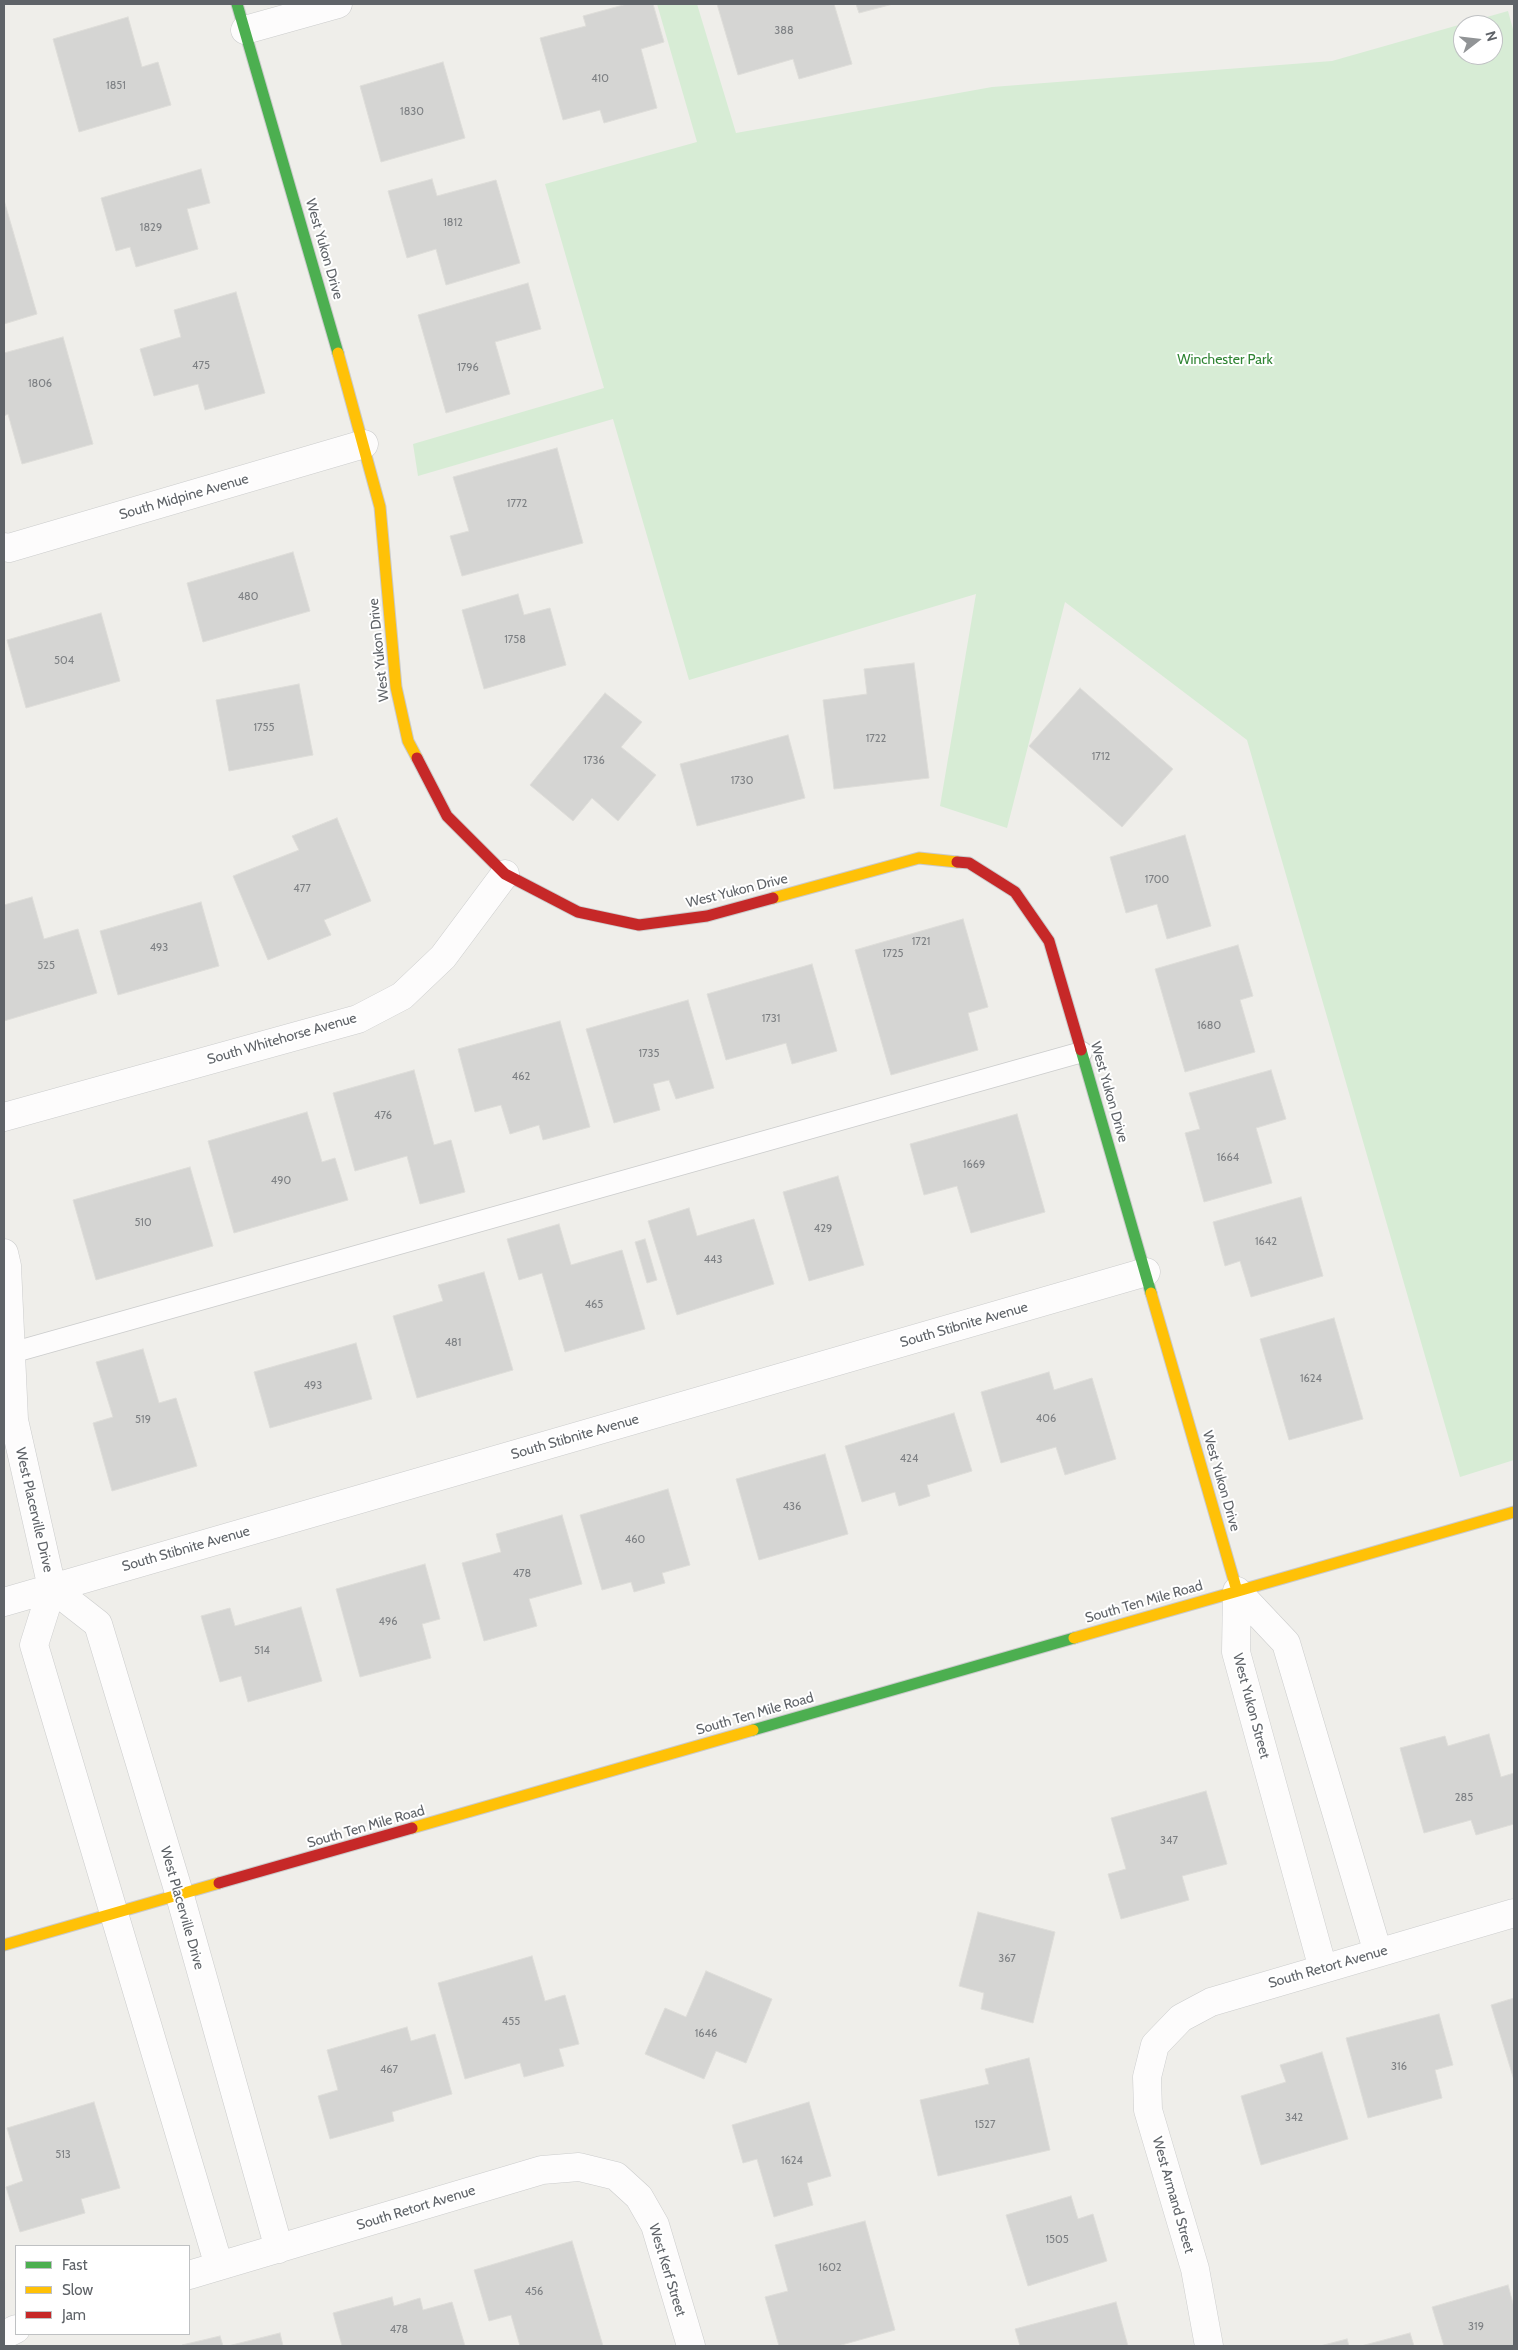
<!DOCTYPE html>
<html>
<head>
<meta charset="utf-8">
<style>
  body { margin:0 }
  #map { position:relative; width:1518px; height:2350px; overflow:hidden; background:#efeeea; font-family:Cabin,sans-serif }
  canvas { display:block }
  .frame { position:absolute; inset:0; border:5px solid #5f6368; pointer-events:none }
  .legend { position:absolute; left:15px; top:2245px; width:175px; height:90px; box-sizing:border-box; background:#fff; border:1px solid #bfc1c3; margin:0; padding:6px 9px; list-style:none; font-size:15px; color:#5f6368 }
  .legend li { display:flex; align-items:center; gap:10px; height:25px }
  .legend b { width:25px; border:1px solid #bfc1c3 }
  .north { position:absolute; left:1453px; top:15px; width:50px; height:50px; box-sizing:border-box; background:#fff; border:1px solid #bfc1c3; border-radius:50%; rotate:74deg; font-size:14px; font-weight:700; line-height:20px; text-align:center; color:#5f6368 }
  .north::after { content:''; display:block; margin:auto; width:18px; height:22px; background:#919496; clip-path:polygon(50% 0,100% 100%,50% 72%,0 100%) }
</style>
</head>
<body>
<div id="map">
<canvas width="1518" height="2350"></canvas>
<div class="frame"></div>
<ul class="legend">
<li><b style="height:6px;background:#4caf50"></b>Fast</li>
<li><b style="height:6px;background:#ffc107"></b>Slow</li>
<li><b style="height:6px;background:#c62828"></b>Jam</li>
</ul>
<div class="north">N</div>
</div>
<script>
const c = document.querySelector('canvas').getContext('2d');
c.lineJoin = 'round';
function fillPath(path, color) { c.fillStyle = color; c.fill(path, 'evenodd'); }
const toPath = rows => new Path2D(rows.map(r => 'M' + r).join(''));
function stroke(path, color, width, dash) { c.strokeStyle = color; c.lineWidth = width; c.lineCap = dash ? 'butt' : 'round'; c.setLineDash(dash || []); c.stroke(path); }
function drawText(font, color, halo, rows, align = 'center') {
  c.font = font + ' Cabin,sans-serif'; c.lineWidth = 4; c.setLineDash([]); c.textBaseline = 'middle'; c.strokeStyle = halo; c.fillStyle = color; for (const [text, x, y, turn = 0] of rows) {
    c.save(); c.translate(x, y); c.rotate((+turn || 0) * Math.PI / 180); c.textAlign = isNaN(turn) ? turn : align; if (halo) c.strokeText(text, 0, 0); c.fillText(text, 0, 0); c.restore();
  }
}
fillPath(toPath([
  [657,4,697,4,736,133,992,87,1332,61,1508,11,1514,33,1514,1460,1460,1477,1247,740,1065,602,1007,828,940,806,976,594,689,680,613,419,418,476,413,444,604,388,545,184,697,142],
  [1463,25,1493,25,1493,55,1463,55]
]), '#d7ecd5');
const building = toPath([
  [627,4,653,4,664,42,641,49,657,108,604,123,600,110,563,120,540,38,586,26,583,16,627,4],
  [717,4,834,4,852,64,799,79,793,59,738,75,717,4],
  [856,4,893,4,859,13,856,4],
  [128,17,142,67,158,62,171,105,79,132,53,39,128,17],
  [443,62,465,138,381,162,360,86,443,62],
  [201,169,210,203,187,209,198,249,136,267,130,247,116,251,101,198,201,169],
  [432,179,437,196,496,180,520,263,446,285,436,249,407,258,388,191,432,179],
  [4,200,37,314,4,324,4,200],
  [528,283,541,329,495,342,510,394,446,413,418,315,528,283],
  [236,292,265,393,205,410,198,384,154,396,140,349,181,337,174,310,236,292],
  [63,337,93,444,22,464,8,414,4,416,4,353,63,337],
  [557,448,583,543,462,576,450,536,469,531,453,477,557,448],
  [293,552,310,611,203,642,187,583,293,552],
  [518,594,524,615,550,608,566,665,484,689,462,610,518,594],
  [101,613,120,681,26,708,7,640,101,613],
  [914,663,929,778,834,789,823,700,867,694,864,669,914,663],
  [299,684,313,755,229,771,216,700,299,684],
  [1080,688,1173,769,1122,827,1029,746,1080,688],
  [605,693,642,722,621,747,656,775,618,821,592,798,573,821,530,785,605,693],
  [788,735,805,798,697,826,680,764,788,735],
  [337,818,371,901,324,920,331,935,268,960,233,876,299,850,292,836,337,818],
  [1185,835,1211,926,1167,939,1157,904,1126,913,1110,857,1185,835],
  [32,897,44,939,78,929,97,993,4,1021,4,905,32,897],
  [201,902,219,966,118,995,100,931,201,902],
  [963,919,988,1007,968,1013,978,1050,891,1075,855,950,963,919],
  [1238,945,1253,996,1240,1000,1255,1052,1185,1072,1155,969,1238,945],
  [812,964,837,1051,792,1064,786,1043,726,1060,707,994,812,964],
  [688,1000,714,1088,676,1099,669,1080,653,1084,660,1110,614,1123,586,1029,688,1000],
  [560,1021,590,1127,543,1140,539,1125,510,1134,501,1105,475,1112,458,1049,560,1021],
  [414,1070,434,1145,451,1140,465,1192,420,1204,407,1156,355,1171,333,1093,414,1070],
  [1271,1070,1286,1119,1256,1128,1272,1183,1204,1202,1185,1133,1200,1129,1189,1093,1271,1070],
  [307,1112,322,1162,335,1158,348,1200,234,1233,208,1141,307,1112],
  [1017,1114,1045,1212,971,1233,957,1186,924,1195,910,1144,1017,1114],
  [190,1167,213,1246,96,1280,73,1200,190,1167],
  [838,1176,864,1265,809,1281,783,1192,838,1176],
  [1301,1197,1323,1276,1251,1297,1240,1261,1225,1266,1213,1222,1301,1197],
  [689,1208,697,1236,754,1219,774,1284,677,1315,648,1221,689,1208],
  [559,1224,571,1265,622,1250,645,1329,565,1352,542,1273,519,1280,507,1239,559,1224],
  [645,1239,657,1280,647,1283,635,1242,645,1239],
  [484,1272,513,1370,417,1398,393,1316,443,1301,438,1285,484,1272],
  [1334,1318,1363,1419,1289,1440,1260,1339,1334,1318],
  [356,1343,372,1399,270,1428,254,1372,356,1343],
  [143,1349,159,1403,176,1398,197,1466,112,1491,93,1423,113,1417,96,1362,143,1349],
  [1049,1372,1054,1390,1092,1378,1116,1459,1065,1475,1056,1447,1001,1463,981,1392,1049,1372],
  [954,1413,972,1471,927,1485,930,1496,899,1506,895,1492,862,1502,845,1446,954,1413],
  [825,1454,848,1534,759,1560,736,1479,825,1454],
  [668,1489,690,1565,662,1573,665,1583,634,1592,631,1582,602,1590,580,1515,668,1489],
  [562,1515,582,1584,529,1599,537,1626,484,1641,462,1563,501,1552,496,1534,562,1515],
  [425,1564,440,1619,422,1624,431,1658,360,1677,336,1589,425,1564],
  [301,1607,322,1681,248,1702,241,1676,220,1682,201,1616,230,1608,235,1626,301,1607],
  [1489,1734,1501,1777,1514,1773,1514,1824,1476,1835,1471,1820,1424,1833,1400,1748,1445,1736,1448,1746,1489,1734],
  [1206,1791,1227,1864,1182,1876,1189,1900,1121,1919,1108,1874,1126,1869,1111,1818,1206,1791],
  [978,1912,1055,1932,1033,2023,981,2009,984,1993,959,1986,978,1912],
  [532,1956,545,2001,565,1995,579,2044,559,2049,564,2066,524,2077,520,2063,465,2079,438,1983,532,1956],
  [706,1971,772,1999,746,2063,716,2051,704,2079,645,2054,665,2008,686,2017,706,1971],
  [1514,1998,1514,2080,1491,2005,1514,1998],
  [1439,2014,1453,2065,1435,2070,1442,2098,1368,2118,1346,2038,1439,2014],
  [407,2027,411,2041,435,2034,452,2094,392,2112,394,2121,330,2139,318,2096,338,2090,327,2050,407,2027],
  [1322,2052,1348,2139,1261,2165,1241,2096,1286,2082,1280,2065,1322,2052],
  [1029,2058,1050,2150,938,2176,920,2100,989,2084,985,2069,1029,2058],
  [94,2102,120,2188,81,2199,85,2213,20,2232,6,2187,23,2181,7,2128,94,2102],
  [809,2102,831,2176,807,2183,813,2205,774,2217,757,2159,743,2163,732,2125,809,2102],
  [1071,2196,1078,2219,1093,2214,1107,2261,1028,2286,1006,2215,1071,2196],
  [865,2221,895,2330,838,2346,779,2346,765,2297,788,2291,775,2245,865,2221],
  [572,2241,603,2346,520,2346,511,2315,489,2321,474,2270,572,2241],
  [1508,2285,1514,2307,1514,2346,1444,2346,1432,2307,1508,2285],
  [392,2297,394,2306,420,2298,423,2310,452,2302,465,2346,342,2346,333,2313,392,2297],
  [1116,2302,1128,2346,1020,2346,1015,2329,1116,2302],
  [280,2333,283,2346,228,2346,280,2333],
  [1410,2333,1414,2346,1361,2346,1410,2333],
  [220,2336,223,2346,182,2346,182,2345,220,2336],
  [1347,2339,1349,2346,1320,2346,1347,2339]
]);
fillPath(building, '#d5d5d3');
stroke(building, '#deddd9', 1);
const lane = toPath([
  [11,1353,1082,1052]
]);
const street = toPath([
  [245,30,338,4],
  [4,547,9,548,364,444],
  [4,1117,358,1019,402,996,443,957,505,874],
  [4,1253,7,1266,14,1420,52,1588,34,1645,219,2266],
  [52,1588,98,1624,180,1896,279,2249],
  [4,1602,1146,1272],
  [1323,1969,1236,1652,1237,1591,1286,1643,1378,1953],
  [189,2275,542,2170,579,2167,616,2176,639,2197,655,2225,691,2346],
  [4,2335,16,2329],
  [1209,2346,1195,2269,1148,2110,1147,2077,1155,2045,1181,2018,1211,2002,1514,1913]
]);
const fast = toPath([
  [237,4,338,353],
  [1081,1050,1151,1293],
  [753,1730,1074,1638]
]);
const slow = toPath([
  [338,353,380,507,396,687,408,741,417,758],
  [773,898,919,858,957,862],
  [1151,1293,1237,1591],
  [1074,1638,1514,1512],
  [412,1828,753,1730],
  [4,1945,219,1883]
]);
const jam = toPath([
  [417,758,447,816,505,874,578,912,639,925,707,916,773,898],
  [957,862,969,863,1015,892,1049,941,1081,1050],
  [219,1883,412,1828]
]);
stroke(lane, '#cbcccc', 22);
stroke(street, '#cbcccc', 29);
stroke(fast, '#cacacb', 13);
stroke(slow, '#cacacb', 13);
stroke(jam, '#cacacb', 13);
stroke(lane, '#fdfcfc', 20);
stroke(street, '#fdfcfc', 28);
stroke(fast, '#4caf50', 11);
stroke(slow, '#ffc107', 11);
stroke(jam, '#c62828', 11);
drawText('11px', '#7e8184', null, [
  ["388",784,31],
  ["410",600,79],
  ["1851",116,86],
  ["1830",412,112],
  ["1812",453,223],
  ["1829",151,228],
  ["475",201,366],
  ["1796",468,368],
  ["1806",40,384],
  ["1772",517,504],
  ["480",248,597],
  ["1758",515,640],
  ["504",64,661],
  ["1755",264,728],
  ["1722",876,739],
  ["1712",1101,757],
  ["1736",594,761],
  ["1730",742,781],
  ["1700",1157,880],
  ["477",302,889],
  ["1721",921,942],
  ["493",159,948],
  ["1725",893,954],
  ["525",46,966],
  ["1731",771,1019],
  ["1680",1209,1026],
  ["1735",649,1054],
  ["462",521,1077],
  ["476",383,1116],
  ["1664",1228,1158],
  ["1669",974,1165],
  ["490",281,1181],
  ["510",143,1223],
  ["429",823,1229],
  ["1642",1266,1242],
  ["443",713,1260],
  ["465",594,1305],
  ["481",453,1343],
  ["1624",1311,1379],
  ["493",313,1386],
  ["406",1046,1419],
  ["519",143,1420],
  ["424",909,1459],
  ["436",792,1507],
  ["460",635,1540],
  ["478",522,1574],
  ["496",388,1622],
  ["514",262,1651],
  ["285",1464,1798],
  ["347",1169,1841],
  ["367",1007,1959],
  ["455",511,2022],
  ["1646",706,2034],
  ["316",1399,2067],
  ["467",389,2070],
  ["342",1294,2118],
  ["1527",985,2125],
  ["513",63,2155],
  ["1624",792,2161],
  ["1505",1057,2240],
  ["1602",830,2268],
  ["456",534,2292],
  ["319",1476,2327],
  ["478",399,2330]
]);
drawText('14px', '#5f6368', '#fff', [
  ["West Yukon Drive",324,249,74],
  ["South Midpine Avenue",184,497,-16],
  ["West Yukon Drive",379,650,-96],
  ["West Yukon Drive",737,891,-14],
  ["South Whitehorse Avenue",282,1039,-16],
  ["West Yukon Drive",1109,1092,74],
  ["South Stibnite Avenue",964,1325,-16],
  ["South Stibnite Avenue",575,1437,-16],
  ["West Yukon Drive",1221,1481,74],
  ["West Placerville Drive",34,1510,77],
  ["South Stibnite Avenue",186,1549,-16],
  ["South Ten Mile Road",1144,1602,-16],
  ["West Yukon Street",1251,1706,75],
  ["South Ten Mile Road",755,1714,-16],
  ["South Ten Mile Road",366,1827,-16],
  ["West Placerville Drive",182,1908,74],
  ["South Retort Avenue",1328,1967,-16],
  ["West Armand Street",1173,2195,74],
  ["South Retort Avenue",416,2208,-17],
  ["West Kerf Street",667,2270,73]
]);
drawText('14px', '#308534', '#fff', [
  ["Winchester Park",1225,360]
]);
</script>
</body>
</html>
